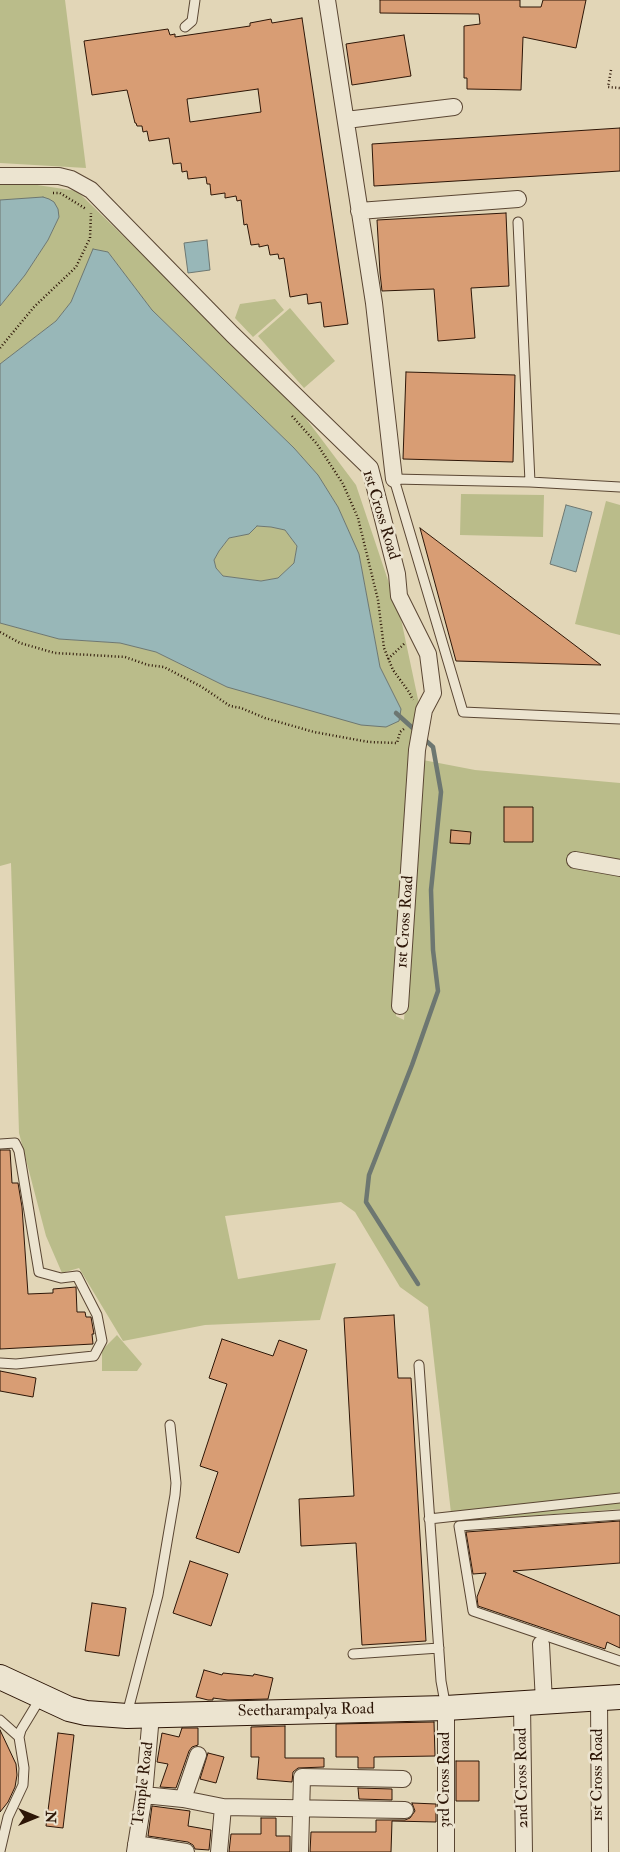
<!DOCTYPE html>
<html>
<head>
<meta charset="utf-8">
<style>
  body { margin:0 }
  #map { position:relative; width:620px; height:1852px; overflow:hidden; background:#e2d6b7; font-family:"IM FELL Double Pica",serif }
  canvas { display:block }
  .north { position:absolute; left:10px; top:1792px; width:50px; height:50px; -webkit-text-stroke:4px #ece4d0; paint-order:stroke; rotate:90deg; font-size:14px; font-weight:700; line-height:20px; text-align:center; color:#2d1607 }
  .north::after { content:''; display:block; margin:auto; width:18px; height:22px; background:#2d1607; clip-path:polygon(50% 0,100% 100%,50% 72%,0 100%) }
</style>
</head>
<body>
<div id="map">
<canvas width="620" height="1852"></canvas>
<div class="north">N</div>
</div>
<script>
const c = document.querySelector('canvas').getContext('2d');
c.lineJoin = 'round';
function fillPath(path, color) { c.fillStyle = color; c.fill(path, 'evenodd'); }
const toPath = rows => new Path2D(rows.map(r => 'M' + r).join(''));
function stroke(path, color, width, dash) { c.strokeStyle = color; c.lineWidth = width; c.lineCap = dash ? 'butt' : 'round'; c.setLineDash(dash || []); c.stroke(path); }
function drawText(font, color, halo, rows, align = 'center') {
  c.font = font + ' "IM FELL Double Pica",serif'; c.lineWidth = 5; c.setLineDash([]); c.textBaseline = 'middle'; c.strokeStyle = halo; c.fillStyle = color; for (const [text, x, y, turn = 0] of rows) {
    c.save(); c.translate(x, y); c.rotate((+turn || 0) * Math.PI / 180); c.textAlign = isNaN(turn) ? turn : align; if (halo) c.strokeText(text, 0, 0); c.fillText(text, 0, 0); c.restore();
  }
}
fillPath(toPath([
  [0,0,65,0,86,168,0,163],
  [0,183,24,183,77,191,292,400,356,485,401,619,419,704,409,757,396,1016,404,1020,423,760,475,770,620,783,620,1509,452,1522,428,1307,400,1287,355,1212,341,1202,225,1216,238,1279,336,1263,320,1320,205,1325,123,1341,79,1268,62,1273,46,1236,19,1133,11,863,0,866,0,623,59,639,120,643,156,652,227,687,401,709,380,667,359,554,338,507,318,475,294,448,152,310,108,252,93,250,71,302,56,321,0,364,0,306,25,275,48,240,59,217,18,200,0,200],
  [275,299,284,310,253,337,235,318,240,304],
  [290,308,335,361,304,388,258,336],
  [461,494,544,495,543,537,460,535],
  [606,501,620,505,620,635,575,624],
  [257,526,271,527,285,530,297,546,294,563,278,578,261,581,223,576,216,568,214,560,219,551,229,538,239,536],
  [117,1335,142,1364,137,1371,102,1371,102,1350]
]), '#babc8a');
const water = toPath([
  [43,197,49,199,54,202,58,209,59,217,48,240,25,275,0,306,0,200,43,197],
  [207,240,210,270,188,273,184,243,207,240],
  [93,249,108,252,152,310,294,448,318,475,338,507,359,554,380,667,401,709,399,721,386,727,361,725,227,687,156,652,120,643,59,639,0,623,0,364,56,321,71,302,93,249],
  [257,526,271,527,285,530,297,546,294,563,278,578,261,581,223,576,216,568,214,560,219,551,229,538,249,534,257,526],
  [566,505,592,512,576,572,550,564,566,505]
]);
fillPath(water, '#98b7b8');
stroke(water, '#6d7771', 1);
stroke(toPath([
  [396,713,416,731],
  [418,1284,366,1202,369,1175,412,1065,438,991,433,950,431,890,441,792,433,747,423,738]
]), '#6d7771', 4.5);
const building = toPath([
  [380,0,520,0,520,7,541,7,543,0,586,0,576,48,523,37,521,90,467,89,467,78,464,78,464,26,480,24,479,14,380,13,380,0],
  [302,18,348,324,324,327,321,302,308,304,307,294,290,297,284,258,279,259,278,254,270,255,268,245,259,247,259,244,251,245,247,224,244,225,241,200,237,201,236,196,225,198,225,193,211,195,210,184,207,184,206,177,188,179,187,171,182,172,181,163,173,164,169,138,149,141,147,131,143,132,142,126,137,126,136,123,135,123,127,90,92,95,84,41,168,29,170,35,175,34,175,37,250,26,250,23,271,19,272,23,302,18],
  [258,89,261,112,190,122,187,99,258,89],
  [404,35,411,76,352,85,346,44,404,35],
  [620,128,620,171,374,186,372,144,620,128],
  [506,213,509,286,471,288,475,338,438,341,434,289,382,291,380,273,377,220,506,213],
  [406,372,515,375,513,462,403,459,406,372],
  [420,528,601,665,456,661,420,528],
  [504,807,533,807,533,842,504,842,504,807],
  [451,830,471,832,470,844,450,843,451,830],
  [0,1150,10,1150,12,1183,18,1183,22,1207,28,1294,53,1293,53,1289,76,1287,77,1312,85,1312,86,1317,91,1317,94,1334,92,1334,93,1344,0,1349,0,1150],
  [394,1315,398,1378,411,1378,426,1641,362,1645,356,1543,301,1546,299,1499,354,1496,344,1318,394,1315],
  [222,1339,273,1356,279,1340,307,1350,239,1553,196,1538,218,1472,200,1466,227,1384,209,1378,222,1339],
  [0,1371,36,1378,33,1397,0,1391,0,1371],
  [620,1521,620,1563,513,1571,620,1616,620,1648,607,1642,605,1649,478,1606,477,1597,486,1573,473,1574,466,1532,620,1521],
  [190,1561,228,1574,211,1626,173,1613,190,1561],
  [92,1603,126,1608,119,1656,85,1651,92,1603],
  [204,1670,222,1675,223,1673,253,1676,254,1674,273,1678,268,1699,228,1700,213,1698,213,1700,208,1700,196,1697,204,1670],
  [434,1722,435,1756,374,1757,374,1768,358,1768,358,1757,336,1757,336,1724,434,1722],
  [285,1726,285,1758,324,1758,324,1767,298,1768,293,1772,292,1782,257,1779,259,1757,251,1757,251,1727,285,1726],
  [182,1728,198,1728,198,1745,192,1747,189,1751,176,1788,160,1787,168,1764,157,1762,162,1733,179,1737,182,1728],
  [0,1730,16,1764,17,1775,15,1787,8,1802,0,1812,0,1730],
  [58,1733,74,1735,63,1828,46,1826,58,1733],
  [208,1753,224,1757,216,1783,200,1779,208,1753],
  [456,1761,479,1761,479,1801,456,1801,456,1761],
  [358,1788,392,1789,392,1800,359,1799,358,1788],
  [412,1803,436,1804,436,1822,392,1821,391,1852,310,1852,311,1832,376,1832,376,1820,405,1820,410,1818,415,1811,412,1803],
  [152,1806,190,1811,188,1826,211,1830,209,1850,195,1849,193,1845,188,1842,148,1836,152,1806],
  [261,1818,276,1818,276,1836,290,1836,290,1852,229,1852,231,1834,261,1834,261,1818]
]);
fillPath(building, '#d89d74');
stroke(building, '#2d1607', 1);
const lane = toPath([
  [185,27,192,21,195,0],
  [518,222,530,482],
  [620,487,530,482,394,479,463,712,620,719],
  [0,1144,15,1143,19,1151,39,1272,61,1278,77,1276,97,1315,102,1341,94,1356,16,1364,0,1363],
  [419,1365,441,1681,446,1708],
  [620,1515,459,1526,473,1611,620,1661],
  [429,1519,620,1498],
  [353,1654,439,1648],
  [127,1714,158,1595,175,1495,176,1483,170,1425],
  [0,1720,19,1737],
  [0,1851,8,1817,23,1785,24,1768,19,1737,21,1730,41,1697]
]);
const street = toPath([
  [327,0,374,303,394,479],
  [346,120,454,107],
  [0,176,59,176,71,179,91,190,232,334,370,468,397,574,399,596,428,654,433,693,424,710,417,750,400,1006],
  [359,211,518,199],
  [575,860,620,868],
  [541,1644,544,1702],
  [599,1699,600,1852],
  [522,1704,524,1852],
  [446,1708,446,1852],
  [144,1795,183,1799,223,1807,405,1810],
  [183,1799,198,1755],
  [136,1844,186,1852],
  [135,1852,144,1795,151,1715],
  [219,1852,223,1807],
  [300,1852,302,1777,403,1779]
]);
const secondary = toPath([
  [0,1677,69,1709,86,1713,127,1716,446,1708,620,1697]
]);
stroke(lane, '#5a4633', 11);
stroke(street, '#5a4633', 18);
stroke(secondary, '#2d1607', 26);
stroke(toPath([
  [611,70,608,87,620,88],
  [53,193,60,193,86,209],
  [0,348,34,307,76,267,90,238,91,213],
  [292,416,317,444,343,484,358,518,378,600,384,648,393,670,409,692,413,700],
  [0,632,20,643,55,653,125,657,148,665,164,667,202,687,230,706,241,708,265,718,314,732,369,742,397,743,400,732,405,728],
  [388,659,405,643]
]), '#2d1607', 2.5, [1, 2.5]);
stroke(lane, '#ece4d0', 9);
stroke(street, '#ece4d0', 16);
stroke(secondary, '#ece4d0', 24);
drawText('16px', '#2d1607', '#ece4d0', [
  ["1st Cross Road",380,515,73],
  ["1st Cross Road",406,922,-86],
  ["Seetharampalya Road",306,1711,-1],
  ["1st Cross Road",599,1775,-90],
  ["2nd Cross Road",523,1778,-91],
  ["3rd Cross Road",446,1780,-90],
  ["Temple Road",144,1784,-83]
]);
</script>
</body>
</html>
